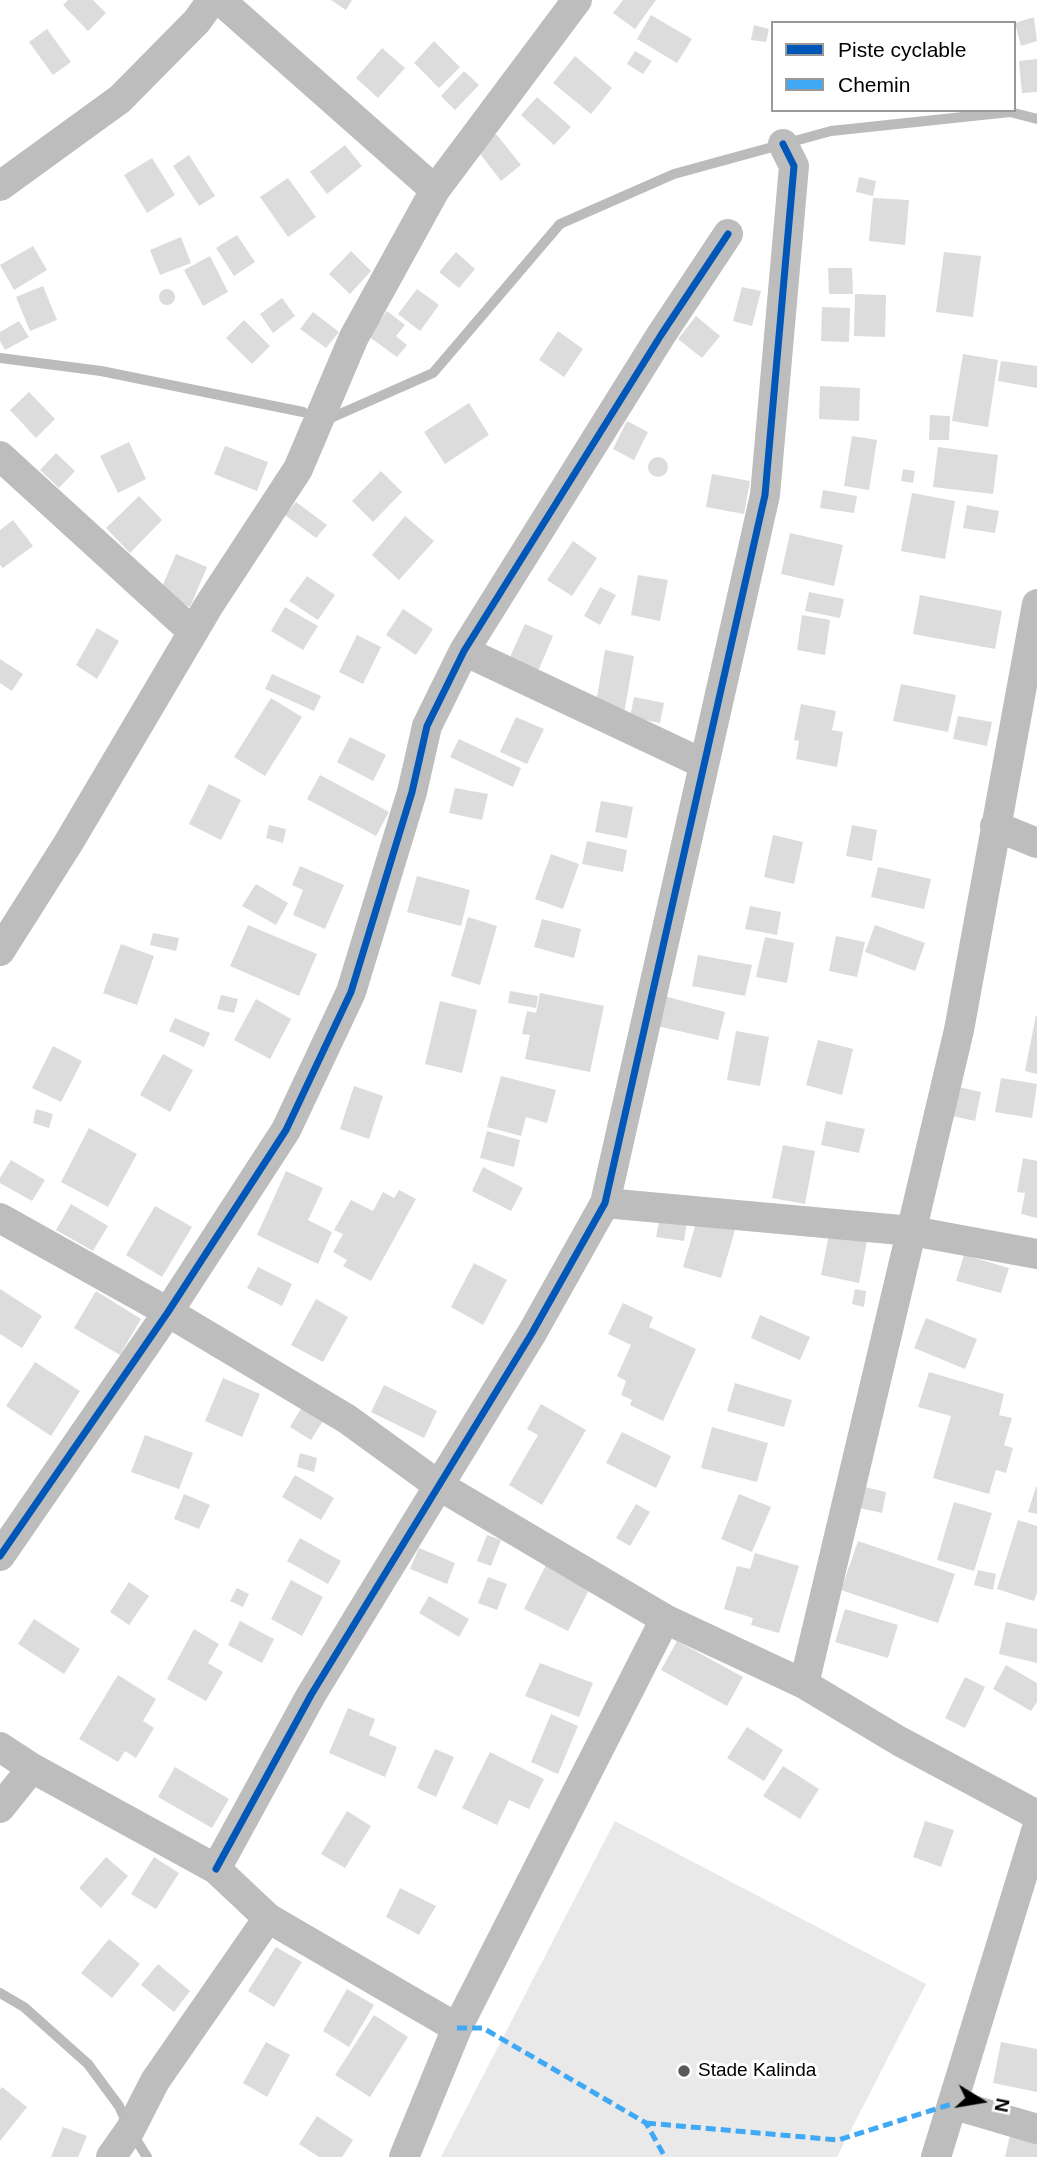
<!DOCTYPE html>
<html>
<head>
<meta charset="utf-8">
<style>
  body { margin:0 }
  #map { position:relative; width:1037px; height:2157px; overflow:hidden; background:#fff; font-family:Arial,sans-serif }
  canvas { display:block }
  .legend { position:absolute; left:771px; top:21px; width:245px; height:91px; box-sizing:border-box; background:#fff; border:2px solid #999; margin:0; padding:9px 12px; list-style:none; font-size:21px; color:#000 }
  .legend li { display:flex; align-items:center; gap:14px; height:35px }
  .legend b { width:35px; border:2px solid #999 }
  .north { position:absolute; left:946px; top:2066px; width:70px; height:70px; -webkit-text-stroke:5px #fff; paint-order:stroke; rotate:101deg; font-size:19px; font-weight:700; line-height:28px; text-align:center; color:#000 }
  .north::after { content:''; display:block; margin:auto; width:24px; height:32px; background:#000; clip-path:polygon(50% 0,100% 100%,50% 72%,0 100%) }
</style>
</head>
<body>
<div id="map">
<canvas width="1037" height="2157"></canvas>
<ul class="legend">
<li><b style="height:9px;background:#0057b8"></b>Piste cyclable</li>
<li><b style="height:9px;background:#3fa9f5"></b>Chemin</li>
</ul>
<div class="north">N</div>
</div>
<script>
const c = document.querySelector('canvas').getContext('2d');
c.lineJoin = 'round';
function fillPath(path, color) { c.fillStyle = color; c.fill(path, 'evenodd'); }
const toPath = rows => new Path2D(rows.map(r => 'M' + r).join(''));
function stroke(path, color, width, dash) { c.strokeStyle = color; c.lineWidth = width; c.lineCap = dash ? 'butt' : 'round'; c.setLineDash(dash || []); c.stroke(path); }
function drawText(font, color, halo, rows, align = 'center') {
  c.font = font + ' Arial,sans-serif'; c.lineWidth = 6; c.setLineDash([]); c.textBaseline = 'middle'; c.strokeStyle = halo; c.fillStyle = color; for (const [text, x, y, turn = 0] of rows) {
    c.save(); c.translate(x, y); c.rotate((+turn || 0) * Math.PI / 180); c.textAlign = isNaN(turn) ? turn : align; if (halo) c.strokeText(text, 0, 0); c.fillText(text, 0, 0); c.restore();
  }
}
fillPath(toPath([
  [615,1821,926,1984,837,2157,441,2157]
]), '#e9e9e9');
stroke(toPath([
  [0,358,101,371,303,412],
  [333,417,433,373,560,224,674,174,831,131,1010,112,1037,119],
  [0,1993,24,2007,88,2064,119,2106,130,2130,147,2157]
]), '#bbb', 10);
fillPath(toPath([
  [68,0,93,0,106,13,88,31,63,5],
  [331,0,352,0,346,10],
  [623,0,656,0,635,29,613,13],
  [651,15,692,39,677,63,637,39],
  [1034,17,1037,41,1021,46,1015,23],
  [754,25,769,29,766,42,751,40],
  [47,29,71,62,53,75,29,42],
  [434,41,460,67,439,88,414,63],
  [382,48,405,68,378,98,356,78],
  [635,51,652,61,643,74,627,64],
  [575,56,612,88,591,114,553,83],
  [1037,59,1037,92,1022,93,1019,61],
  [464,71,479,85,455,110,441,96],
  [537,97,571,127,554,145,521,115],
  [496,134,521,165,501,181,477,150],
  [345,145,362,166,327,194,310,172],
  [189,155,215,196,199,206,173,166],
  [152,158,175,195,147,213,124,175],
  [859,177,876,181,873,196,856,192],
  [288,178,316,217,288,237,260,197],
  [873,198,909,200,905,245,869,241],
  [237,235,255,262,234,276,216,248],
  [181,237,191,263,160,275,150,250],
  [33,246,47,270,14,290,0,265],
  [351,251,371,271,350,294,329,274],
  [456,252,475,269,459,288,439,272],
  [944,252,981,256,973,317,936,312],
  [210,256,228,292,203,306,184,270],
  [828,268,852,268,853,294,829,294],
  [43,286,57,320,30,331,16,297],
  [742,287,761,291,752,326,733,321],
  '159 297a8 8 0 1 1 16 0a8 8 0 1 1-16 0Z',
  [417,289,439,305,420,331,398,314],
  [855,294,886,295,885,337,854,336],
  [282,298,295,316,273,333,260,314],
  [822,307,850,308,849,342,821,341],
  [387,311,405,325,396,336,407,345,397,357,368,336],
  [313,312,339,332,326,348,300,329],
  [696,316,720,336,702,358,678,339],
  [244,320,270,346,252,364,226,338],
  [19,321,29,337,5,350,0,341,0,332],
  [558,331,583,349,564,377,539,360],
  [963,354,998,360,988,427,952,421],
  [1001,361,1037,366,1037,388,998,381],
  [820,386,860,388,859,421,819,419],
  [29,392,55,419,36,438,10,410],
  [469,403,489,435,445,464,424,432],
  [930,415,950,416,949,440,929,440],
  [627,421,648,432,634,460,613,449],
  [852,436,877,440,869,490,844,486],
  [129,442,146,479,118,493,100,456],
  [225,446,268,462,257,491,214,474],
  [938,447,998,455,993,494,933,487],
  [56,453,75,471,59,488,40,470],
  '648 467a10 10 0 1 1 20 0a10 10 0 1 1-20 0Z',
  [903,469,915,471,913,483,901,481],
  [381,471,402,492,373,522,352,501],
  [712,474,750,481,744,514,706,507],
  [823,490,857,496,854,513,820,508],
  [912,493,955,501,945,559,901,551],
  [139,496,162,520,130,553,106,528],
  [296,502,327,525,316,538,285,515],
  [967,505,999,511,995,533,963,528],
  [405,516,434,541,399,580,372,555],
  [13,520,33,546,3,568,0,565,0,530],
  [790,533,843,545,834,586,781,574],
  [573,541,597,558,572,596,547,580],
  [176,554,207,567,190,607,159,594],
  [638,575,668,580,660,621,631,615],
  [307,576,335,595,318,620,289,601],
  [600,587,616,595,600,625,584,616],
  [809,592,844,599,840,618,805,611],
  [920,595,1002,611,995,649,913,634],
  [285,607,318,626,303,650,271,631],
  [403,609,433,629,416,655,386,635],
  [802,615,830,620,825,655,797,650],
  [525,624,553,636,533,683,504,670],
  [97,628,119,641,97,679,76,665],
  [357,635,381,647,363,684,339,672],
  [605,650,634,656,624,714,595,709],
  [0,659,23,674,12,691,0,683],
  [272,674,321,696,314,711,265,689],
  [901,684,956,695,948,732,893,721],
  [634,697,664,703,660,723,630,717],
  [271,698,302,717,265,776,234,757],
  [801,704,836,711,832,730,843,732,837,767,796,759,799,741,794,740],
  [958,716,992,722,987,746,953,739],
  [516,717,544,729,527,764,500,752],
  [350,737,386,755,373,781,337,762],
  [459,739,521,768,513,787,450,757],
  [320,775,389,812,376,836,307,799],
  [209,784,241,800,221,840,189,824],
  [455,788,488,794,482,820,449,813],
  [601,801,633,807,627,838,595,832],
  [269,825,286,829,283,843,266,838],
  [852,825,877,830,872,861,846,856],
  [773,835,803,842,794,884,764,877],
  [587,841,627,850,623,872,582,864],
  [551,854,579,864,563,909,535,899],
  [300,866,344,885,325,929,293,915,303,890,292,885],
  [878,867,931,879,924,909,871,897],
  [417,876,470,890,461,926,407,912],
  [256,884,288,903,276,925,242,906],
  [750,906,781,912,777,935,745,929],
  [468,917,497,926,480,985,451,976],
  [542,919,581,929,574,958,534,947],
  [248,925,317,954,299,996,230,966],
  [875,925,925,943,915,971,865,952],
  [153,933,179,938,176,951,150,945],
  [836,936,865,942,857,977,829,971],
  [765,937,794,943,787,983,756,977],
  [121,944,154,956,137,1005,103,993],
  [698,955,752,965,745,996,692,986],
  [510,991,538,996,536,1008,508,1003],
  [540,993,604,1006,590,1072,525,1059,530,1035,522,1034,527,1011,536,1013],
  [221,995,238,999,234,1013,217,1009],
  [664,996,725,1012,718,1040,657,1026],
  [256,999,291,1019,270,1059,234,1040],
  [440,1001,477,1010,462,1073,425,1064],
  [1036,1015,1037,1016,1037,1074,1025,1071],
  [175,1018,210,1033,204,1047,169,1031],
  [736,1031,769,1037,760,1086,727,1080],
  [818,1040,853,1049,842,1095,806,1085],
  [53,1046,82,1061,61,1102,32,1088],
  [163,1054,193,1070,170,1112,140,1095],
  [501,1076,556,1090,547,1123,526,1117,521,1136,487,1127],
  [1001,1078,1037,1084,1032,1118,995,1112],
  [354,1086,383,1096,369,1139,340,1129],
  [958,1087,981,1092,975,1121,952,1116],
  [36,1109,53,1114,49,1128,33,1123],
  [826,1121,865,1129,859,1153,821,1145],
  [89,1128,137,1154,108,1207,61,1182],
  [487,1131,520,1140,514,1167,480,1158],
  [783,1145,815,1151,805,1204,772,1198],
  [1023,1158,1037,1161,1037,1218,1021,1214,1025,1193,1017,1192],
  [11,1160,45,1180,32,1201,0,1183,0,1178],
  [483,1167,523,1188,511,1211,472,1191],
  [286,1171,323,1188,308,1220,332,1232,318,1264,257,1235],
  [399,1190,416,1199,371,1281,343,1266,347,1260,333,1252,343,1234,334,1230,351,1200,373,1211,383,1192,394,1198],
  [71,1204,108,1226,93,1251,56,1230],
  [155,1206,192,1227,162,1277,126,1255],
  [661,1211,688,1216,684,1241,656,1237],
  [697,1220,735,1230,721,1278,683,1267],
  [831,1224,869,1231,859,1283,821,1275],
  [964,1255,1009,1268,1001,1293,956,1281],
  [474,1263,507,1280,483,1325,451,1307],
  [258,1267,292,1284,282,1306,247,1288],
  [0,1289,42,1316,22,1348,0,1334],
  [855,1289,866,1291,864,1307,852,1304],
  [96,1291,141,1319,120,1355,74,1328],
  [316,1299,348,1317,323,1362,291,1345],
  [623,1303,653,1317,649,1327,696,1349,663,1421,630,1405,632,1400,621,1395,626,1381,617,1376,631,1345,608,1334],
  [760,1315,810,1337,800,1360,751,1338],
  [926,1318,977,1339,965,1369,914,1348],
  [35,1362,80,1391,51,1436,6,1406],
  [929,1372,1004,1394,999,1415,1012,1418,1004,1445,1013,1448,1006,1473,996,1470,989,1494,933,1478,951,1416,918,1407],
  [223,1378,260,1394,242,1437,205,1421],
  [735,1383,792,1400,784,1427,727,1411],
  [384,1385,437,1411,424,1438,371,1412],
  [305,1402,326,1416,311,1440,290,1427],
  [541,1404,586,1430,542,1505,509,1485,538,1435,527,1429],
  [712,1427,768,1443,757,1482,701,1468],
  [622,1432,671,1456,656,1488,606,1463],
  [145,1435,193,1453,179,1489,131,1472],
  [300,1453,317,1458,314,1472,297,1467],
  [295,1475,334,1498,321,1520,282,1497],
  [865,1487,886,1492,882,1513,860,1508],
  [1036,1487,1037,1487,1037,1514,1028,1512],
  [184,1494,210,1505,199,1529,174,1519],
  [739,1494,771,1507,752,1552,721,1539],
  [954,1502,992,1513,974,1571,937,1560],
  [636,1504,650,1512,630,1546,616,1538],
  [1018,1520,1037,1526,1037,1593,1034,1601,997,1589],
  [487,1535,501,1540,491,1566,477,1561],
  [300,1538,341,1561,328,1584,287,1561],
  [858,1541,955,1574,938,1623,841,1590],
  [419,1548,455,1563,447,1584,410,1569],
  [755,1553,799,1566,779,1633,751,1625,753,1618,724,1609,737,1566,750,1569],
  [546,1565,590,1588,568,1631,524,1609],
  [978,1570,996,1574,993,1590,974,1585],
  [488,1577,507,1584,497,1610,478,1603],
  [291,1580,323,1597,302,1636,271,1619],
  [129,1582,149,1596,129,1625,110,1612],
  [237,1588,249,1594,243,1607,230,1601],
  [429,1596,469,1619,459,1637,419,1613],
  [845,1609,898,1625,888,1658,835,1642],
  [34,1619,80,1649,64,1674,18,1644],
  [240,1621,274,1639,262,1663,228,1645],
  [1006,1622,1037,1629,1037,1663,999,1654],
  [194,1629,219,1644,208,1663,223,1672,206,1701,167,1679],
  [677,1641,743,1677,727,1706,661,1670],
  [540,1663,593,1683,579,1717,525,1696],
  [1006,1665,1037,1683,1037,1702,1031,1711,993,1689],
  [118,1675,156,1699,143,1721,154,1728,136,1758,125,1751,118,1762,79,1739],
  [965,1677,985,1687,965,1728,945,1718],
  [348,1708,375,1719,369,1735,397,1747,385,1777,329,1753],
  [551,1714,578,1726,558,1774,531,1762],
  [747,1727,783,1750,764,1781,727,1758],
  [435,1749,454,1757,436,1797,417,1788],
  [490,1752,544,1779,529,1809,509,1800,497,1825,462,1808],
  [783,1766,819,1789,800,1819,763,1796],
  [175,1767,229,1799,212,1828,158,1797],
  [347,1811,371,1826,345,1868,321,1854],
  [925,1821,954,1830,941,1867,913,1857],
  [106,1857,128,1876,101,1908,79,1888],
  [154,1857,179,1873,156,1909,131,1894],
  [400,1888,436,1906,419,1935,386,1917],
  [109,1939,140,1964,112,1998,81,1973],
  [276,1947,302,1962,274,2007,248,1991],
  [158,1964,190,1991,174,2012,141,1985],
  [347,1989,374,2005,349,2047,323,2031],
  [374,2015,408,2037,370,2097,335,2075],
  [266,2042,290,2055,267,2097,243,2083],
  [1001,2042,1037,2049,1037,2092,993,2083],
  [2,2087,27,2107,0,2141,0,2090],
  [317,2116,353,2140,342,2157,319,2157,299,2144],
  [63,2127,87,2136,78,2157,51,2157],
  [1011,2131,1037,2138,1037,2157,1005,2157]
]), '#dcdcdc');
stroke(toPath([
  [220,0,435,190],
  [0,186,120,99,197,21,212,0],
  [0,456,193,632],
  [464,651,704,764],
  [995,826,1037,843],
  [0,951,69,842,209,605,298,469,354,337,435,190,577,0],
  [605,1203,912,1231,1037,1254],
  [0,1218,168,1312,347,1419,438,1485,665,1619,804,1684,899,1741,1037,1815],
  [0,1556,168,1312,286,1130,351,992,412,792,427,726,464,651,661,335,728,234],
  [804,1684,959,1030,1037,604],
  [0,1747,32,1768,216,1869,268,1918,457,2028],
  [0,1808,32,1768],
  [216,1869,311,1695,532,1333,605,1203,765,495,794,166,783,144],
  [952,2104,1037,2129],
  [111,2157,130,2130,155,2081,268,1918],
  [404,2157,457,2028,665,1619],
  [936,2157,1037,1828]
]), '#bdbdbd', 30);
stroke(toPath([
  [457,2028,483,2028,646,2123,665,2157],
  [646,2123,838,2140,952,2104]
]), '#3fa9f5', 5, [10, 5]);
stroke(toPath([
  [0,1556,168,1312,286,1130,351,992,412,792,427,726,464,651,661,335,728,234],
  [216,1869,311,1695,532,1333,605,1203,765,495,794,166,783,144]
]), '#0057b8', 7);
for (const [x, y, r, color] of [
  [684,2071,7,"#595959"]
]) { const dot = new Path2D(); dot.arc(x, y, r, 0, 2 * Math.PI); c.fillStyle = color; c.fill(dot); stroke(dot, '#fff', 2.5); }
drawText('19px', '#000', '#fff', [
  ["Stade Kalinda",698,2071]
], 'left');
</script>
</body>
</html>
